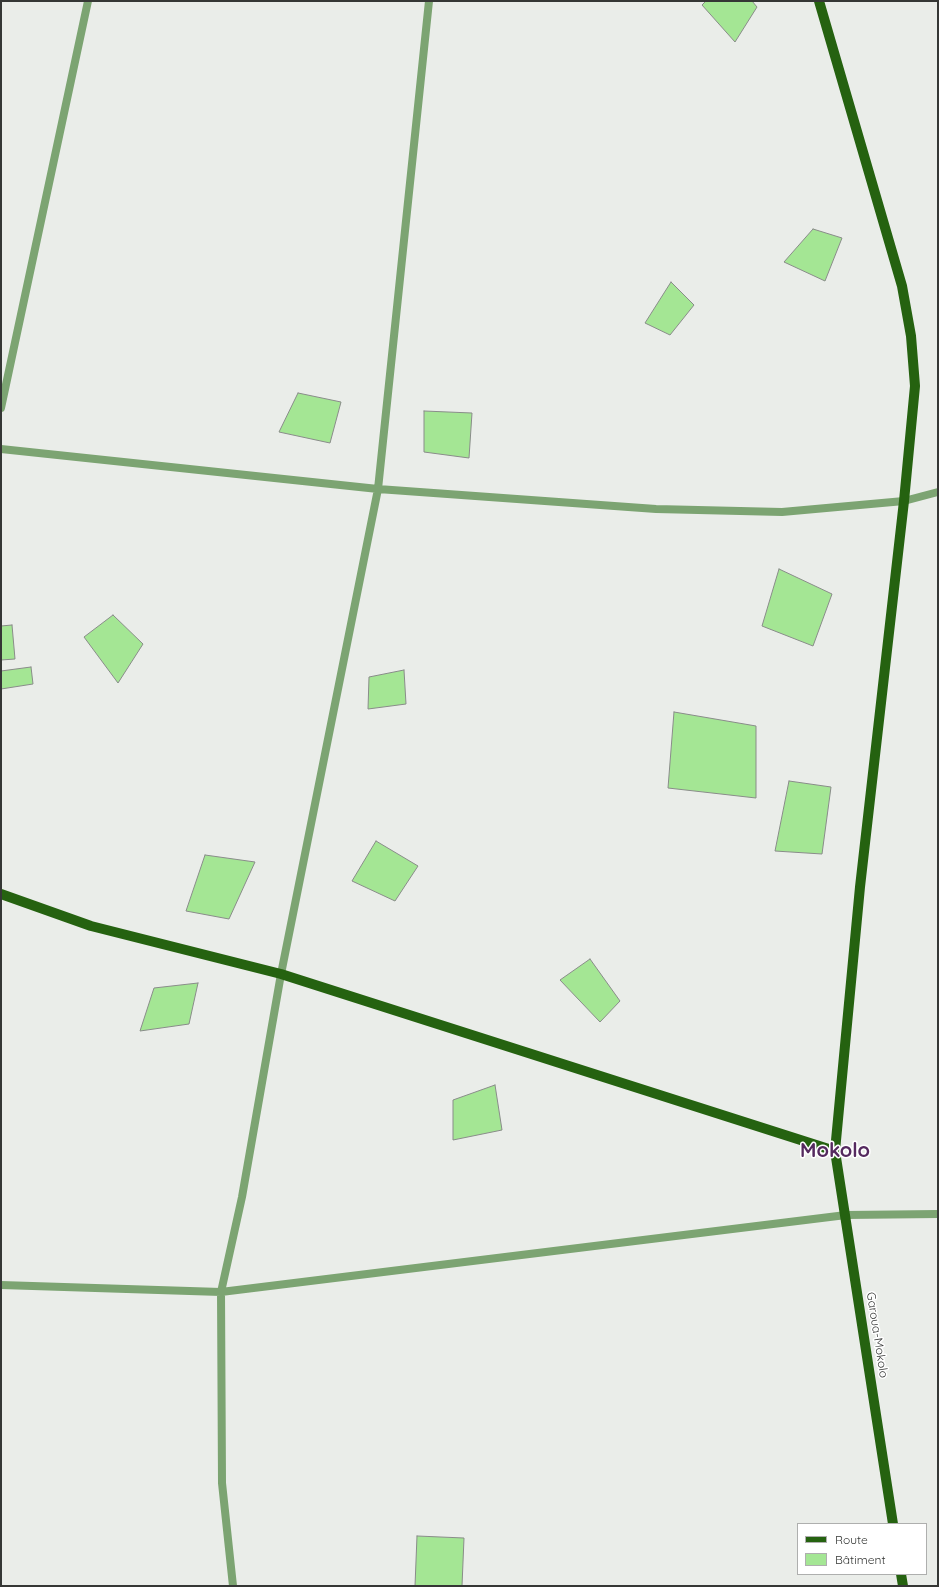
<!DOCTYPE html>
<html>
<head>
<meta charset="utf-8">
<style>
  body { margin:0 }
  #map { position:relative; width:939px; height:1587px; overflow:hidden; background:#eaede9; font-family:Quicksand,sans-serif }
  canvas { display:block }
  .frame { position:absolute; inset:0; border:2px solid #353735; pointer-events:none }
  .legend { position:absolute; left:797px; top:1523px; width:130px; height:52px; box-sizing:border-box; background:#fff; border:1px solid #aeafae; margin:0; padding:5px 7px; list-style:none; font-size:12px; color:#353735 }
  .legend li { display:flex; align-items:center; gap:8px; height:20px }
  .legend b { width:20px; border:1px solid #aeafae }
</style>
</head>
<body>
<div id="map">
<canvas width="939" height="1587"></canvas>
<div class="frame"></div>
<ul class="legend">
<li><b style="height:5px;background:#256210"></b>Route</li>
<li><b style="height:11px;background:#a4e694"></b>Bâtiment</li>
</ul>
</div>
<script>
const c = document.querySelector('canvas').getContext('2d');
c.lineJoin = 'round';
function fillPath(path, color) { c.fillStyle = color; c.fill(path, 'evenodd'); }
const toPath = rows => new Path2D(rows.map(r => 'M' + r).join(''));
function stroke(path, color, width, dash) { c.strokeStyle = color; c.lineWidth = width; c.lineCap = dash ? 'butt' : 'round'; c.setLineDash(dash || []); c.stroke(path); }
function drawText(font, color, halo, rows, align = 'center') {
  c.font = font + ' Quicksand,sans-serif'; c.lineWidth = 3; c.setLineDash([]); c.textBaseline = 'middle'; c.strokeStyle = halo; c.fillStyle = color; for (const [text, x, y, turn = 0] of rows) {
    c.save(); c.translate(x, y); c.rotate((+turn || 0) * Math.PI / 180); c.textAlign = isNaN(turn) ? turn : align; if (halo) c.strokeText(text, 0, 0); c.fillText(text, 0, 0); c.restore();
  }
}
const building = toPath([
  [706,1,752,1,757,7,735,42,702,5,706,1],
  [813,229,842,238,825,281,784,262,813,229],
  [671,282,694,305,670,335,645,323,671,282],
  [298,393,341,402,330,443,279,432,298,393],
  [424,411,472,413,469,458,424,452,424,411],
  [779,569,832,594,813,646,762,626,779,569],
  [113,615,143,644,118,683,84,637,113,615],
  [12,625,15,659,1,660,1,626,12,625],
  [31,667,33,684,1,689,1,671,31,667],
  [404,670,406,704,368,709,369,677,404,670],
  [674,712,756,726,756,798,668,788,674,712],
  [789,781,831,787,822,854,775,851,789,781],
  [376,841,418,866,395,901,352,881,376,841],
  [205,855,255,862,229,919,186,911,205,855],
  [590,959,620,1001,600,1022,560,980,590,959],
  [198,983,189,1024,140,1031,154,988,198,983],
  [495,1085,502,1130,453,1140,453,1100,495,1085],
  [417,1536,464,1538,462,1586,415,1586,417,1536]
]);
fillPath(building, '#a4e694');
stroke(building, '#898c89', 1);
stroke(toPath([
  [1,408,88,1],
  [1,449,378,489,656,509,782,512,904,501,938,492],
  [1,1285,221,1292,846,1215,938,1214],
  [233,1586,222,1483,221,1292,242,1197,281,974,378,489,429,1]
]), '#7ca472', 8);
stroke(toPath([
  [819,1,902,286,911,336,915,386,904,501,860,887,835,1151,893,1524],
  [1,894,91,926,281,974,835,1151],
  [901,1574,903,1586]
]), '#256210', 10);
drawText('12px', '#353735', '#fff', [
  ["Garoua-Mokolo",877,1335,81]
]);
drawText('bold 20px', '#552a5f', '#fff', [
  ["Mokolo",835,1151]
]);
</script>
</body>
</html>
